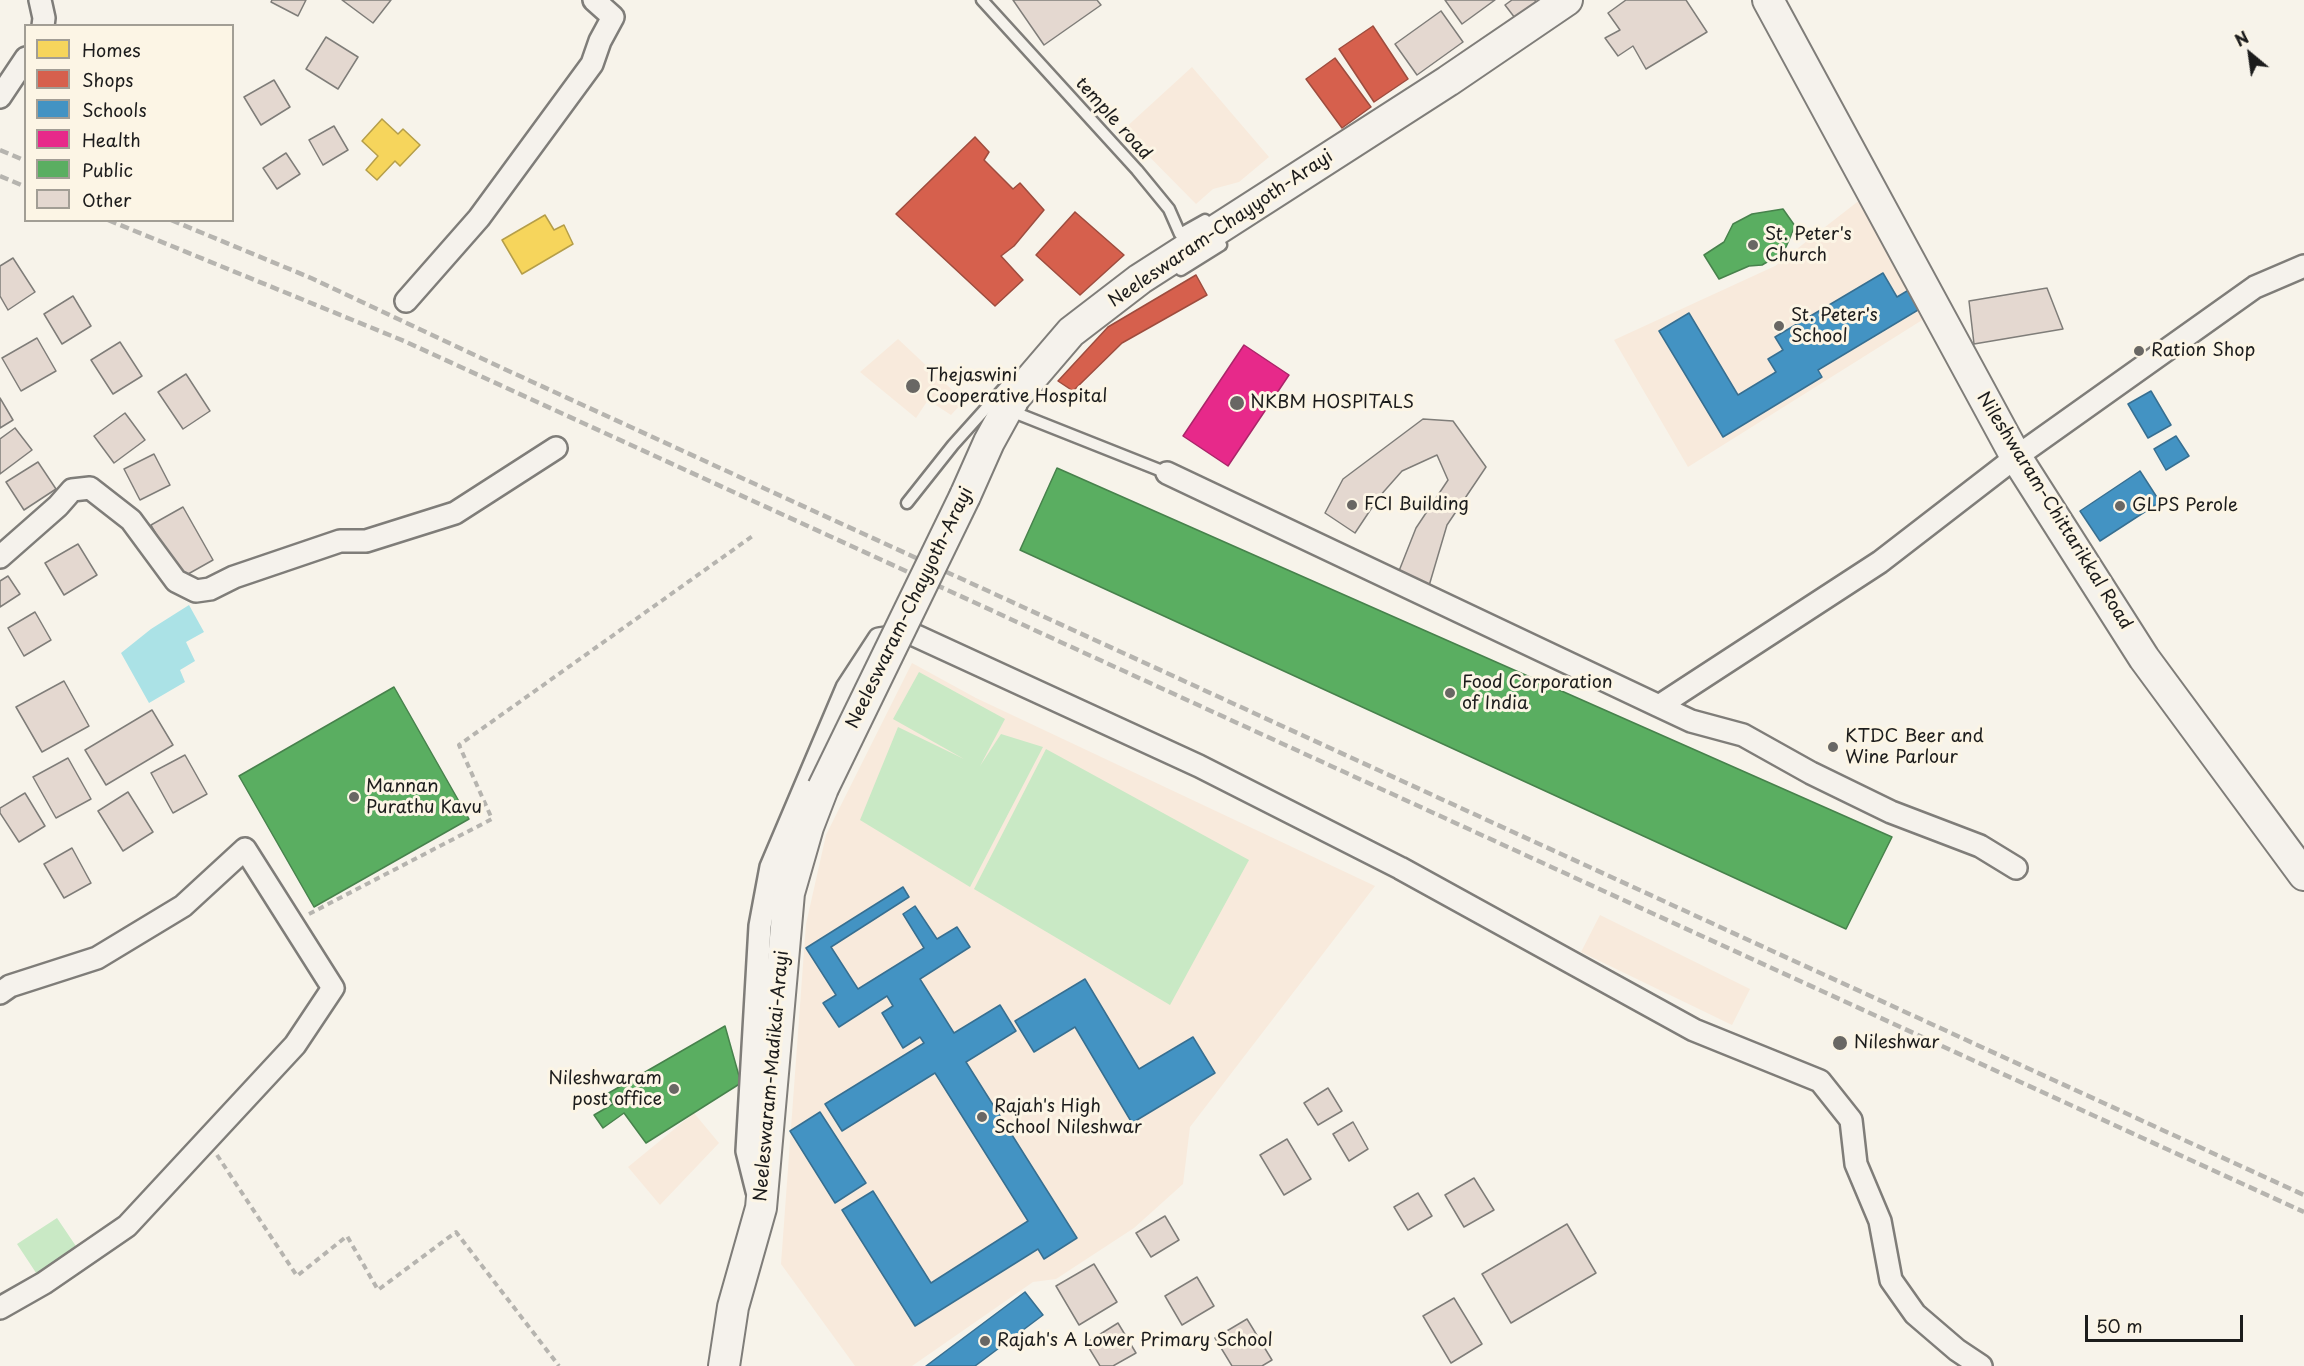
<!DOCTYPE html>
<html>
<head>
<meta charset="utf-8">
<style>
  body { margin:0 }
  #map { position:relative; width:2304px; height:1366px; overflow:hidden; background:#f7f3ea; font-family:"Playpen Sans",sans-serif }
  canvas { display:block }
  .legend { position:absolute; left:24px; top:24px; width:210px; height:198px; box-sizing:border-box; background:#fcf5e5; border:2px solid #a29e95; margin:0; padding:8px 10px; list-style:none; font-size:18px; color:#1c1c1c }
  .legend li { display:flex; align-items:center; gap:12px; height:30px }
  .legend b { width:30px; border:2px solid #a29e95 }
  .north { position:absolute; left:2220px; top:24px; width:60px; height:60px; -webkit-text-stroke:4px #fcf5e5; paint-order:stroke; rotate:331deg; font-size:16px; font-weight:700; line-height:24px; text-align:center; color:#1c1c1c }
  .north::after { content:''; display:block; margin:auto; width:21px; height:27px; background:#1c1c1c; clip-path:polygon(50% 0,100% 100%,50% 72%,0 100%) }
  .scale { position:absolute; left:2085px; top:1315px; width:158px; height:27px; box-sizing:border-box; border:3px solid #1c1c1c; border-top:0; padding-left:8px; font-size:18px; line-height:21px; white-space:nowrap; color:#1c1c1c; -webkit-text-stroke:4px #fcf5e5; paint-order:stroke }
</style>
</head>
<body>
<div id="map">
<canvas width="2304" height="1366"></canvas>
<ul class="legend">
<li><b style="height:16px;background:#f6d55c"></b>Homes</li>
<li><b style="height:16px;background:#d6604d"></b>Shops</li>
<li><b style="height:16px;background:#4393c3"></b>Schools</li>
<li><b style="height:16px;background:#e7298a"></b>Health</li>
<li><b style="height:16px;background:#5aae61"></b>Public</li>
<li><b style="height:16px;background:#e4d8d0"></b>Other</li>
</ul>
<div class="north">N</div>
<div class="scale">50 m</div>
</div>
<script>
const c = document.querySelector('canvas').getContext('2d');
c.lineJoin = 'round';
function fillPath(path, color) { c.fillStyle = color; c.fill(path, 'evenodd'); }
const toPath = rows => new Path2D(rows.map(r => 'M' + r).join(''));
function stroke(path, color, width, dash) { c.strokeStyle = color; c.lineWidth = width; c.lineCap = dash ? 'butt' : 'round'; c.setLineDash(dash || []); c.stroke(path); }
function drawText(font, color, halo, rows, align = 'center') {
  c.font = font + ' "Playpen Sans",sans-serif'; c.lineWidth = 6; c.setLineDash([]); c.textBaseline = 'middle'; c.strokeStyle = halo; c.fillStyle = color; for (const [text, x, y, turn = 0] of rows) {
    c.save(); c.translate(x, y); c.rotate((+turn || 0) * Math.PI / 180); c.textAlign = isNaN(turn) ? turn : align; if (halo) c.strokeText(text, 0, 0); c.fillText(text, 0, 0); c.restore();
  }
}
fillPath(toPath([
  [1192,67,1269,157,1239,182,1213,189,1196,204,1123,130],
  [1870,192,1935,312,1688,467,1614,340,1775,266],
  [898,339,964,401,951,415,928,400,916,418,860,372],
  [912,663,976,698,1375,886,1190,1127,1183,1184,1134,1228,1056,1279,1033,1282,912,1366,855,1366,781,1264,806,924,826,835],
  [1600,915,1750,989,1732,1025,1581,952],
  [694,1113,719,1143,660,1205,628,1167]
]), '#f8eadc');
fillPath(toPath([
  [919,672,1005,719,980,766,1001,734,1043,747,970,887,860,820,898,727,964,759,893,719],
  [1046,749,1249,860,1170,1005,974,889],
  [57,1218,88,1264,48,1291,17,1244]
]), '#c9e9c5');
fillPath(toPath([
  [189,605,204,632,186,642,195,661,180,670,185,682,149,703,121,653,151,629]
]), '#abe2e6');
const homes = toPath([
  [382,119,398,134,403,129,420,145,400,166,395,161,377,180,366,170,378,156,362,141,382,119],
  [545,215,554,230,564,225,573,244,522,274,502,240,545,215]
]);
fillPath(homes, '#f6d55c');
stroke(homes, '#b59e49', 1.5);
const shops = toPath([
  [1373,26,1408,79,1374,102,1339,49,1373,26],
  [1335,58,1371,107,1342,128,1306,79,1335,58],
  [975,137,989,152,984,160,1013,189,1020,183,1044,210,1014,246,1001,256,1023,280,995,306,896,214,975,137],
  [1075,212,1124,255,1080,295,1036,255,1075,212],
  [1196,275,1207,295,1122,343,1073,391,1058,381,1108,327,1196,275]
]);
fillPath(shops, '#d6604d');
stroke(shops, '#9e4c3e', 1.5);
const schools = toPath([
  [1883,273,1897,297,1917,285,1928,304,1818,370,1822,377,1723,437,1659,331,1689,313,1738,395,1776,372,1768,359,1783,350,1775,337,1883,273],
  [2151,391,2171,425,2148,438,2128,404,2151,391],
  [2176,436,2189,456,2166,470,2154,449,2176,436],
  [2140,471,2160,502,2100,541,2080,511,2140,471],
  [903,887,909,897,831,947,858,989,924,948,903,914,915,906,937,939,957,927,970,947,920,979,954,1033,1000,1005,1016,1031,966,1062,1077,1238,1044,1259,1038,1249,915,1326,842,1210,873,1191,931,1283,1028,1221,935,1073,842,1131,825,1104,924,1043,920,1037,903,1048,882,1013,893,1006,887,996,839,1027,823,1003,836,995,806,948,903,887],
  [1085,979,1139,1069,1193,1037,1215,1073,1132,1123,1075,1027,1034,1052,1015,1021,1085,979],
  [820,1112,866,1183,835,1203,790,1131,820,1112],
  [1025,1292,1043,1315,975,1366,926,1366,1025,1292]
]);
fillPath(schools, '#4393c3');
stroke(schools, '#376f91', 1.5);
const health = toPath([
  [1244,345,1289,375,1228,466,1183,436,1244,345]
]);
fillPath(health, '#e7298a');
stroke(health, '#aa2569', 1.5);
const public = toPath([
  [1783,209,1795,226,1786,247,1774,258,1762,265,1749,266,1719,279,1704,255,1724,242,1733,224,1752,214,1783,209],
  [1057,468,1892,837,1846,929,1020,550,1057,468],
  [394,687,469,819,314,907,239,776,394,687],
  [725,1026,741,1083,646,1143,624,1113,603,1128,594,1115,613,1104,607,1094,725,1026]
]);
fillPath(public, '#5aae61');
stroke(public, '#47824c', 1.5);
const building = toPath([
  [272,0,306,0,298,16,271,2,272,0],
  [342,0,391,0,373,23,342,0],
  [1013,0,1097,0,1101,5,1044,45,1013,0],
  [1445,0,1495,0,1462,24,1445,0],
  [1512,0,1535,0,1536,3,1515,18,1505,5,1512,0],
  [1626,0,1686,0,1707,32,1646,69,1633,46,1618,56,1605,38,1620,30,1608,13,1626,0],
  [1441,11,1463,42,1417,75,1395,44,1441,11],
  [326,37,358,57,338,89,306,69,326,37],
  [274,80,290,107,261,125,244,97,274,80],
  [334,126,348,150,323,165,309,140,334,126],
  [286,153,300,174,277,189,263,168,286,153],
  [13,258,35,292,8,310,0,296,0,266,13,258],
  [2047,288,2063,329,1974,344,1969,301,2047,288],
  [73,296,91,326,62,344,44,314,73,296],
  [37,338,56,371,21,391,2,358,37,338],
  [120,342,142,376,113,394,91,360,120,342],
  [186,374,210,411,183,429,158,392,186,374],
  [0,398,13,420,0,428,0,398],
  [125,413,145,440,114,463,94,436,125,413],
  [1423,419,1453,421,1486,467,1447,525,1426,596,1397,576,1416,528,1448,480,1437,455,1402,471,1379,497,1355,533,1325,513,1343,479,1423,419],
  [15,428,32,450,0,474,0,439,15,428],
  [154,454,170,485,140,500,124,469,154,454],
  [38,462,56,489,24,510,6,482,38,462],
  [183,507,213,560,181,578,151,525,183,507],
  [78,544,97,575,64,595,45,563,78,544],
  [8,576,20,594,0,607,0,581,8,576],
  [35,612,51,640,24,656,8,628,35,612],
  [64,681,89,726,42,752,16,707,64,681],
  [152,710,173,745,106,785,85,750,152,710],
  [185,755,207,794,173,813,151,773,185,755],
  [68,758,91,799,56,818,33,777,68,758],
  [128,792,153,832,123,851,98,811,128,792],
  [25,793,45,826,19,842,0,813,0,808,25,793],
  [72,848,91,883,64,898,44,864,72,848],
  [1328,1088,1342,1111,1318,1125,1304,1103,1328,1088],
  [1353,1122,1368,1149,1349,1161,1333,1134,1353,1122],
  [1287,1139,1311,1179,1284,1195,1260,1155,1287,1139],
  [1474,1178,1494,1210,1464,1227,1445,1195,1474,1178],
  [1418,1193,1432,1216,1408,1230,1394,1207,1418,1193],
  [1165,1216,1179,1240,1151,1257,1136,1233,1165,1216],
  [1567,1224,1596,1273,1511,1323,1482,1274,1567,1224],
  [1094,1264,1117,1302,1079,1325,1056,1286,1094,1264],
  [1197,1277,1214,1306,1182,1325,1165,1296,1197,1277],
  [1454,1298,1482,1344,1451,1363,1423,1316,1454,1298],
  [1247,1319,1272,1360,1262,1366,1232,1366,1215,1338,1247,1319],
  [1118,1323,1136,1353,1113,1366,1100,1366,1086,1343,1118,1323]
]);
fillPath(building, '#e4d8d0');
stroke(building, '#7f7d79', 1.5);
const service = toPath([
  [982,0,1137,170,1169,209,1180,234,1205,220],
  [1181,270,1221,245,1215,232],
  [1021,407,1016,413,1167,473],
  [907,503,953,445,1006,386]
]);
const minor = toPath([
  [40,0,44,18,43,26],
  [0,97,26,58],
  [406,301,479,218,592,64,600,41,613,17,594,0],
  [1167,473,1659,706,1880,562,2016,457,2255,287,2304,266],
  [0,557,58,506,72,490,90,488,131,520,176,581,196,591,210,589,234,577,340,541,366,541,455,513,556,448],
  [1659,706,1691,721,1743,735,1811,773,1891,812,1980,846,2016,868],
  [0,993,10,986,97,958,183,906,245,849,333,988,295,1045,127,1226,44,1283,0,1308],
  [757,1191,747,1151,760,926,771,867,847,688,879,639,912,634,1199,766,1400,868,1694,1030,1820,1081,1851,1120,1856,1164,1880,1221,1891,1280,1915,1314,1957,1350,1981,1366]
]);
const secondary = toPath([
  [1768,0,2016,457,2144,658,2304,875],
  [965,496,989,442,1011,402,1071,332,1140,279,1448,81,1567,0],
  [724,1366,733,1307,761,1208,789,893,808,827,823,788]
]);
stroke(service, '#7f7d79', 15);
stroke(minor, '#7f7d79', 26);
stroke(secondary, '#7f7d79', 34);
stroke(toPath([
  [309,914,492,819,459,745,754,535],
  [217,1155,297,1276,347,1236,378,1290,456,1232,559,1366]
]), '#b6b4af', 4, [6, 4.5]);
stroke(service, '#f5f2ec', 10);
stroke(minor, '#f5f2ec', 21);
stroke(secondary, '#f5f2ec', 30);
stroke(toPath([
  [0,150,26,161],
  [0,176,26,187],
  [108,220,404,341,2304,1212],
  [171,220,311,278,500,367,2304,1195]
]), '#b6b4af', 4.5, [9, 4.5]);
const secondaryBridge = toPath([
  [823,788,965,496]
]);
stroke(secondaryBridge, '#7f7d79', 34, []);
stroke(secondaryBridge, '#f5f2ec', 30);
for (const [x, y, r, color] of [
  [1753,245,6,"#696764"],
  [1779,326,6,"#696764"],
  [2139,351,6,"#696764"],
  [913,386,8,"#696764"],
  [1237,403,8,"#696764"],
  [1352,505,6,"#696764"],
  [2120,506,6,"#696764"],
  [1450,693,6,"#696764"],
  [1833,747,6,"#696764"],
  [354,797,6,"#696764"],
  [1840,1043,8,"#696764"],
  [674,1089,6,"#696764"],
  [982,1117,6,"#696764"],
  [985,1341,6,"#696764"]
]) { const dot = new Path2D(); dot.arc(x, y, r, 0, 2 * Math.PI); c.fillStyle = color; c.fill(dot); stroke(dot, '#fcf5e5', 2); }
drawText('18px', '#1c1c1c', '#fcf5e5', [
  ["temple road",1113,119,48],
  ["Neeleswaram-Chayyoth-Arayi",1221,229,-34],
  ["Nileshwaram-Chittarikkal Road",2054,511,58],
  ["Neeleswaram-Chayyoth-Arayi",910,608,-64],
  ["Neeleswaram-Madikai-Arayi",772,1076,-85]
]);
drawText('18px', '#1c1c1c', '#fcf5e5', [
  ["St. Peter's",1765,235],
  ["Church",1765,256],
  ["St. Peter's",1791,316],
  ["School",1791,337],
  ["Ration Shop",2151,351],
  ["Thejaswini",926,376],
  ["Cooperative Hospital",926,397],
  ["NKBM HOSPITALS",1250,403],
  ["FCI Building",1364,505],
  ["GLPS Perole",2132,506],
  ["Food Corporation",1462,683],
  ["of India",1462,704],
  ["KTDC Beer and",1845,737],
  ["Wine Parlour",1845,758],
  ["Mannan",366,787],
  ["Purathu Kavu",366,808],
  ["Nileshwar",1854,1043],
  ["Nileshwaram",662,1079,"right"],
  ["post office",662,1100,"right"],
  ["Rajah's High",994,1107],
  ["School Nileshwar",994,1128],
  ["Rajah's A Lower Primary School",997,1341]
], 'left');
</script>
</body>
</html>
